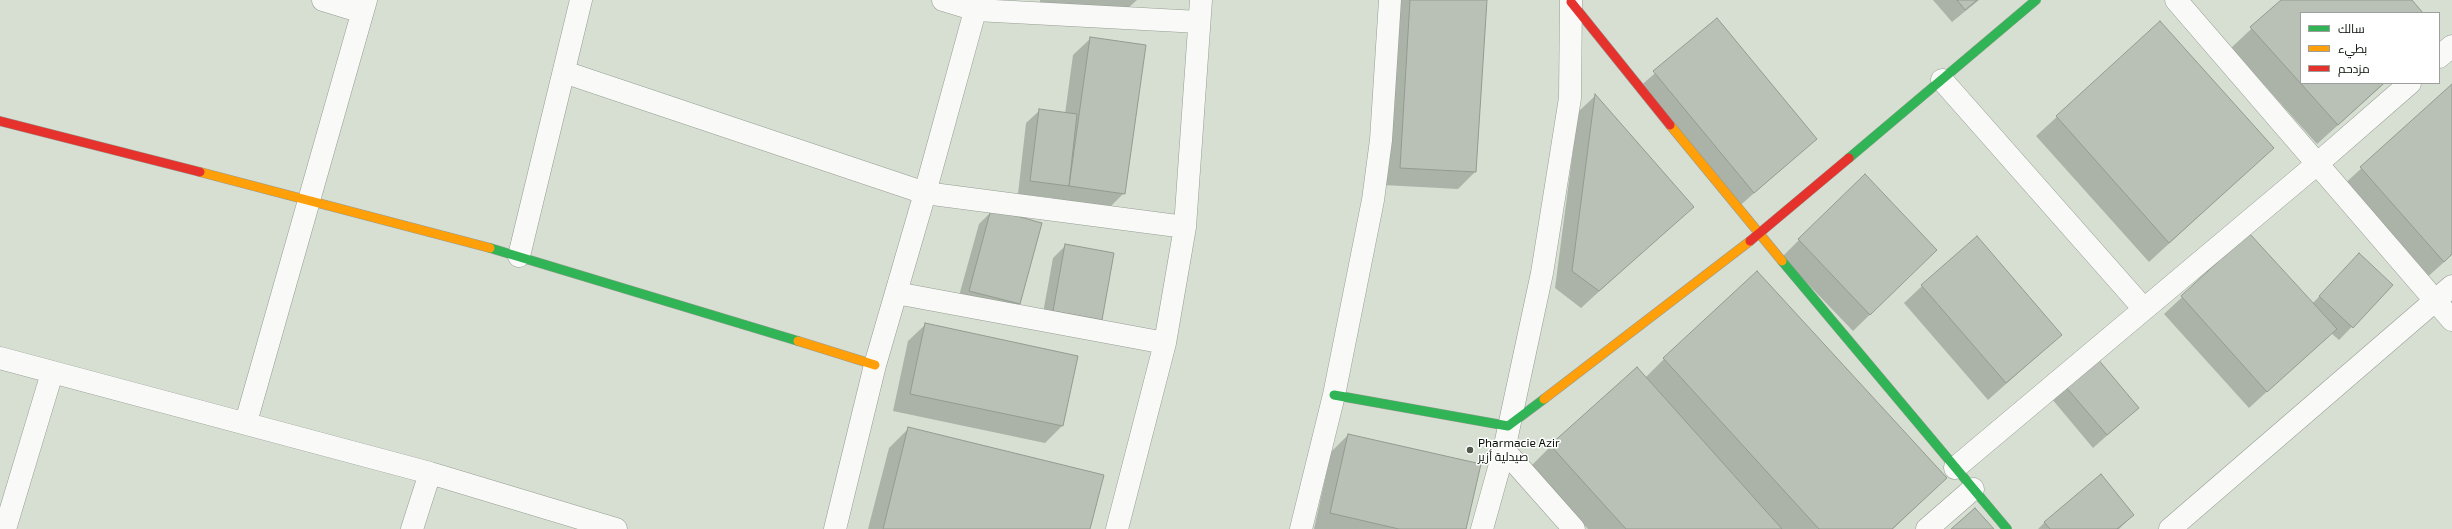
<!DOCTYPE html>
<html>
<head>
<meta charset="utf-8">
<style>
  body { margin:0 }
  #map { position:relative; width:2452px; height:529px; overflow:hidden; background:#d6dfd2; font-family:"Exo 2",Cairo,sans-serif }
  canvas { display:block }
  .legend { position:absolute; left:2300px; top:12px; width:140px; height:72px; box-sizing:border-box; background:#fff; border:1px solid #9d9f9c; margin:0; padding:5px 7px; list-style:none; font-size:12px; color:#090f07 }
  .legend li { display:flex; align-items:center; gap:8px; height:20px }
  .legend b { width:20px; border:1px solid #9d9f9c }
</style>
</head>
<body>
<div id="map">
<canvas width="2452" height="529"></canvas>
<ul class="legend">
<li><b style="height:5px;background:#30b455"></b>سالك</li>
<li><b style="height:5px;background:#ff9f0a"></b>بطيء</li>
<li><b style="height:5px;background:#e5322d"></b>مزدحم</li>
</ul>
</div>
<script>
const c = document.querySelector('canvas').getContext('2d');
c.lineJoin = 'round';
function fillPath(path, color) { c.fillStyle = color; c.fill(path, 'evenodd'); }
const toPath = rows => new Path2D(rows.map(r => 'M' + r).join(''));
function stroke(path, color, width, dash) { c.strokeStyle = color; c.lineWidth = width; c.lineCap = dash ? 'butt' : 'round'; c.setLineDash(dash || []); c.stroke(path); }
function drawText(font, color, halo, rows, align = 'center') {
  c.font = font + ' "Exo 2",Cairo,sans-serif'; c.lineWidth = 3; c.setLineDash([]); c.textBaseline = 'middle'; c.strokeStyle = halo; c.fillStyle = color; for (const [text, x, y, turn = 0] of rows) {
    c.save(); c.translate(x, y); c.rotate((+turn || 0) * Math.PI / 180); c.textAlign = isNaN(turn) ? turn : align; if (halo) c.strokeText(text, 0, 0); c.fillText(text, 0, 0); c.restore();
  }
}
fillPath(toPath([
  [1040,0,1137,0,1127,9,1040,6],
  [1395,0,1486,0,1475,172,1458,189,1383,185],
  [1933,0,1979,0,1952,22],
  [2282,0,2410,0,2422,13,2301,13,2301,83,2385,83,2317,144,2231,48],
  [1717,19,1816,139,1736,209,1637,89],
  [2160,23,2273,148,2149,262,2036,136],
  [1091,38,1124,193,1107,210,1052,203,1053,198,1018,194,1026,123,1039,111,1065,114,1073,55],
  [2452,85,2452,255,2423,281,2340,188],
  [1595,96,1692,207,1581,308,1555,288,1578,112],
  [992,211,1040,224,1019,304,1006,317,957,303,979,224],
  [2249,235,2312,304,2346,268,2392,286,2339,340,2331,333,2249,408,2164,314],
  [1799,240,1919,267,1853,331,1782,257],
  [1066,245,1101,319,1088,332,1041,324,1053,258],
  [1922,286,2061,335,1988,400,1904,303],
  [926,324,1062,426,1045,443,893,411,908,341],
  [1664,359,1946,478,1893,529,1588,529,1531,466,1551,446,1645,378],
  [2065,386,2138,408,2093,448,2052,399],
  [909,428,1089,529,868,529,889,448],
  [1348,435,1465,529,1314,529,1331,452],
  [2133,515,2119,529,2038,529,2045,522]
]), '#0003');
const building = toPath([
  [1410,0,1487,0,1476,172,1400,168,1410,0],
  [1957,0,1977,0,1965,10,1957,0],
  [2281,0,2412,0,2423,13,2301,13,2301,83,2384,83,2338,125,2250,27,2281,0],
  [1717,18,1817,139,1754,193,1653,71,1717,18],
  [2160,21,2274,148,2169,243,2056,116,2160,21],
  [1090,37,1146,45,1125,194,1069,186,1090,37],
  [2452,84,2452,254,2444,262,2360,167,2452,84],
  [1595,94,1694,207,1599,291,1572,271,1595,94],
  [1039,109,1077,114,1069,186,1030,181,1039,109],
  [1865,174,1937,250,1870,315,1798,239,1865,174],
  [991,209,1042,223,1020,304,969,291,991,209],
  [2249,233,2337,329,2267,392,2181,296,2249,233],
  [1977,236,2062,335,2006,383,1921,285,1977,236],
  [1065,244,1114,253,1102,320,1053,311,1065,244],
  [2359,253,2393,285,2353,328,2319,296,2359,253],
  [1757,271,1947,478,1892,529,1819,529,1663,358,1757,271],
  [925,323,1078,356,1063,426,910,394,925,323],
  [2097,358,2139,408,2107,435,2065,386,2097,358],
  [1637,367,1782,529,1626,529,1550,445,1637,367],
  [908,427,1104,475,1090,529,883,529,908,427],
  [1348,434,1481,464,1466,529,1399,529,1330,513,1348,434],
  [2101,474,2134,515,2117,529,2050,529,2044,522,2101,474],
  [1975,508,1994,529,1951,529,1975,508]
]);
fillPath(building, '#b9c1b6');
stroke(building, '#939a90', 1);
const street = toPath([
  [323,0,362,12],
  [943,0,976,10,1199,22],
  [2176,0,2452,320],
  [2439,57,2452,46],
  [564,72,925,193,1185,227],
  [1942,80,2144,309],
  [519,256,581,0],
  [896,293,1165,343],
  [0,358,430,473,616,529],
  [246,422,366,0],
  [1504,450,1574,529],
  [1955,468,2317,164,2410,83],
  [5,529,52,373],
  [412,529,430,473],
  [835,529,875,365,925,193,978,0],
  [1117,529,1165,343,1185,227,1201,0],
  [1301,529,1334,395,1373,200,1381,140,1390,0],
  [1482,529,1504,450,1542,273,1570,98,1571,0],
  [1927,529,1973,489],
  [2170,529,2452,286]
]);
const fast = toPath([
  [1849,158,2036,0],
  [490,248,798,341],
  [1782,261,2007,529],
  [1334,395,1508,426,1544,399]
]);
const slow = toPath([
  [1670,125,1782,261],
  [200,172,490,248],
  [798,341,875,365],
  [1544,399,1750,241]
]);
const jam = toPath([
  [1571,2,1670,125],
  [0,121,200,172],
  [1750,241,1849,158]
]);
stroke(street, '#969c92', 23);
stroke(fast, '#969c92', 10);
stroke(slow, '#969c92', 10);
stroke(jam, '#969c92', 10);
stroke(street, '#f9faf8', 22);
stroke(fast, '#30b455', 9);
stroke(slow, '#ff9f0a', 9);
stroke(jam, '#e5322d', 9);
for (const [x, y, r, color] of [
  [1470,450,4,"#51584e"]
]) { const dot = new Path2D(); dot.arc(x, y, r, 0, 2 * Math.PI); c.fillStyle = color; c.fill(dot); stroke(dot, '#fff', 1.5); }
drawText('12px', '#090f07', '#fff', [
  ["Pharmacie Azir",1478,443],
  ["صيدلية أزير",1478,457]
], 'left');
</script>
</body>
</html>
